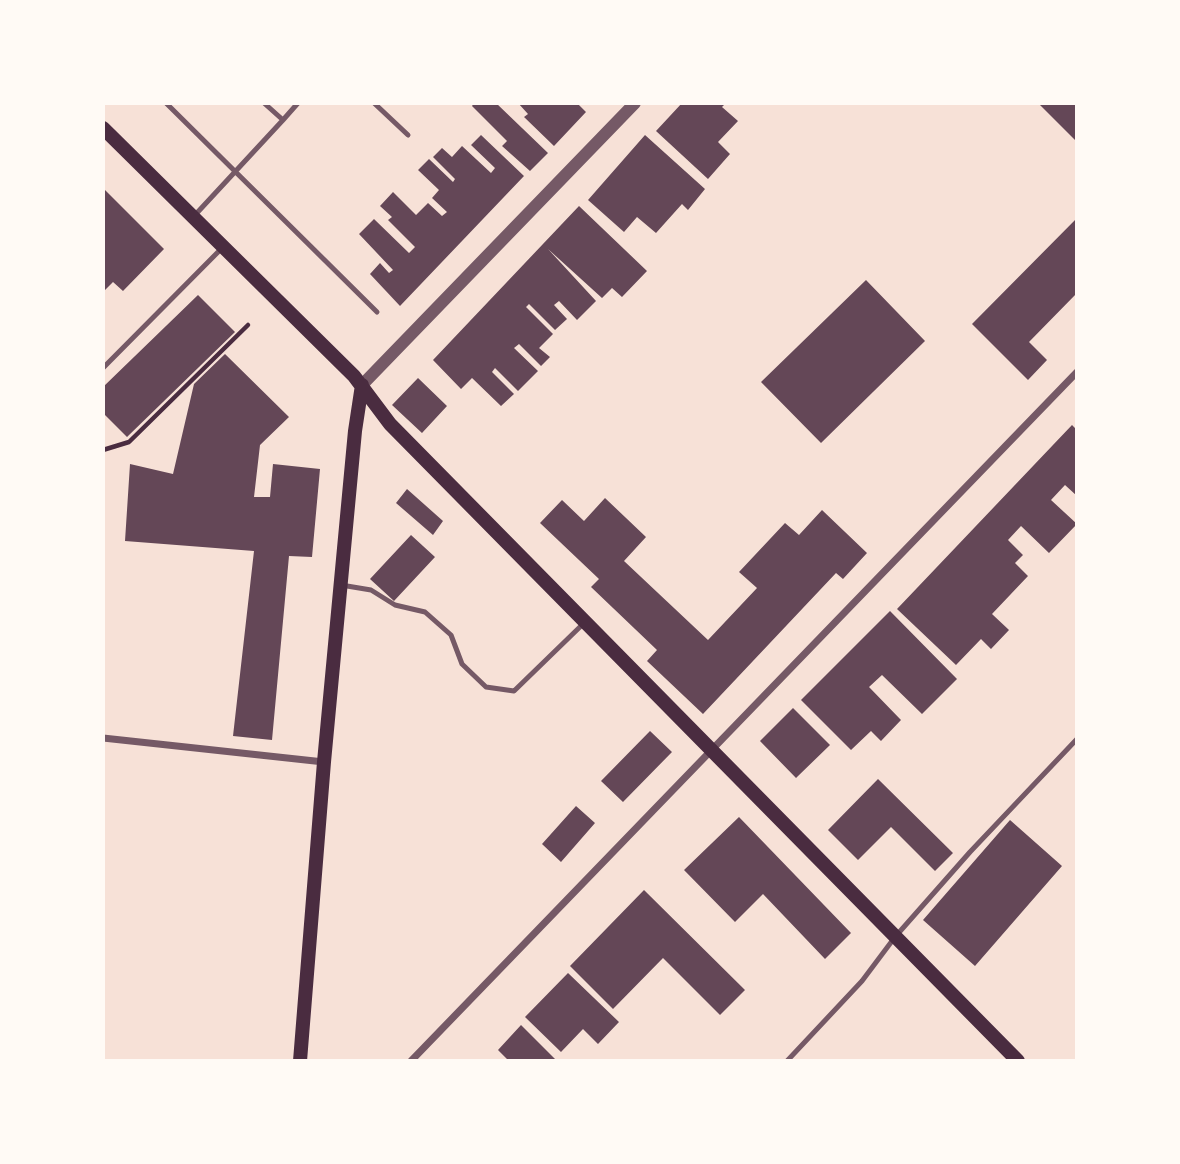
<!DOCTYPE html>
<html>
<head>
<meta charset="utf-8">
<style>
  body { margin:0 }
  #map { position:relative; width:1180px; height:1164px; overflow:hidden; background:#f7e1d7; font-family:Poppins,sans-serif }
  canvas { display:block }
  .frame { position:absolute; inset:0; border:105px solid #fffaf5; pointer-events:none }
</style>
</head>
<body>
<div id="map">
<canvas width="1180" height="1164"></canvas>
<div class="frame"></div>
</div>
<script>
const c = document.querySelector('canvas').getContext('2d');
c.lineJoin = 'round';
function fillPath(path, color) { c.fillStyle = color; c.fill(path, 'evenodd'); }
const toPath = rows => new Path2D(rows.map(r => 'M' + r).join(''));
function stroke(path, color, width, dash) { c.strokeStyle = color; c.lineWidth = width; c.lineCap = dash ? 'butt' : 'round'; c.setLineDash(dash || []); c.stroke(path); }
fillPath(toPath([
  [474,103,496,103,548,153,530,171,502,146,507,141,472,106],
  [518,103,577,103,586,112,554,146,524,117,528,114],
  [682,103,726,103,722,107,738,121,718,142,730,154,708,179,656,131],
  [1038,103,1077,103,1077,142],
  [481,135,524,176,400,306,370,274,380,263,389,273,393,270,359,234,374,219,409,253,415,247,388,220,392,217,380,206,393,192,416,215,428,203,442,216,447,212,432,198,439,190,418,170,429,159,453,182,455,179,433,157,442,148,452,157,462,146,491,173,495,168,471,145],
  [645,135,705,189,688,210,682,204,656,233,637,217,624,232,588,200],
  [103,188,164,249,123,291,113,282,103,292],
  [579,206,647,271,622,297,612,288,602,298,548,249,596,301,577,320,559,301,554,305,567,319,555,330,529,304,526,307,553,334,539,348,550,357,541,366,519,344,514,348,538,371,518,391,495,368,492,372,514,394,501,406,472,378,461,389,433,360],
  [1077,218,1077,293,1029,342,1047,360,1028,380,972,324],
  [866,280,925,341,821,443,761,382],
  [198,295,235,332,127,437,103,413,103,387],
  [225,354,289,417,260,445,254,497,270,497,273,464,320,469,312,557,289,556,272,740,233,736,254,551,125,541,130,464,173,474,194,384],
  [418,378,447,406,422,433,392,405],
  [1072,425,1077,430,1077,496,1065,485,1051,500,1077,524,1049,553,1021,526,1008,540,1023,555,1015,563,1028,576,992,614,1009,630,991,649,981,639,956,665,897,609],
  [407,489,443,521,433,535,396,503],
  [605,498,646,537,624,561,708,640,757,588,739,572,785,523,799,535,822,510,867,553,843,579,836,573,703,714,647,661,657,650,591,587,599,579,540,523,562,500,584,521],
  [411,535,435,557,394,601,370,579],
  [890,611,957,679,922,714,882,675,869,687,901,720,881,741,871,731,851,750,801,700],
  [793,708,830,745,796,778,760,741],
  [650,731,672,752,623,802,601,781],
  [878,779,953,853,935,871,891,827,858,860,828,830],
  [576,806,595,823,561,862,542,844],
  [739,817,851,933,825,959,763,894,735,922,684,870],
  [1010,820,1062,866,975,966,923,920],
  [644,890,745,990,720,1015,663,958,613,1009,570,966],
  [568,973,619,1022,598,1044,583,1029,561,1052,525,1017],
  [521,1025,557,1061,509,1061,498,1050]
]), '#644757');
stroke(toPath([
  [103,450,129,442,248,325]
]), '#4a2c40', 4.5);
stroke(toPath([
  [166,103,377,312],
  [264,103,283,120,298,103],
  [374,103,408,135],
  [195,215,283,120],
  [103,368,223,247],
  [341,585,371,590,395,605,425,612,451,635,462,664,486,687,514,691,583,624],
  [787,1061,862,981,895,937,970,852,1077,739]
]), '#755966', 5);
stroke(toPath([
  [103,738,324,762],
  [411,1061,1077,372]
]), '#755966', 7);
stroke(toPath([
  [362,385,635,103]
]), '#755966', 12);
stroke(toPath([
  [103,128,354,376,390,424,1018,1061],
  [300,1061,324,762,355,431,362,385]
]), '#4a2c40', 14);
</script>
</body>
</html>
